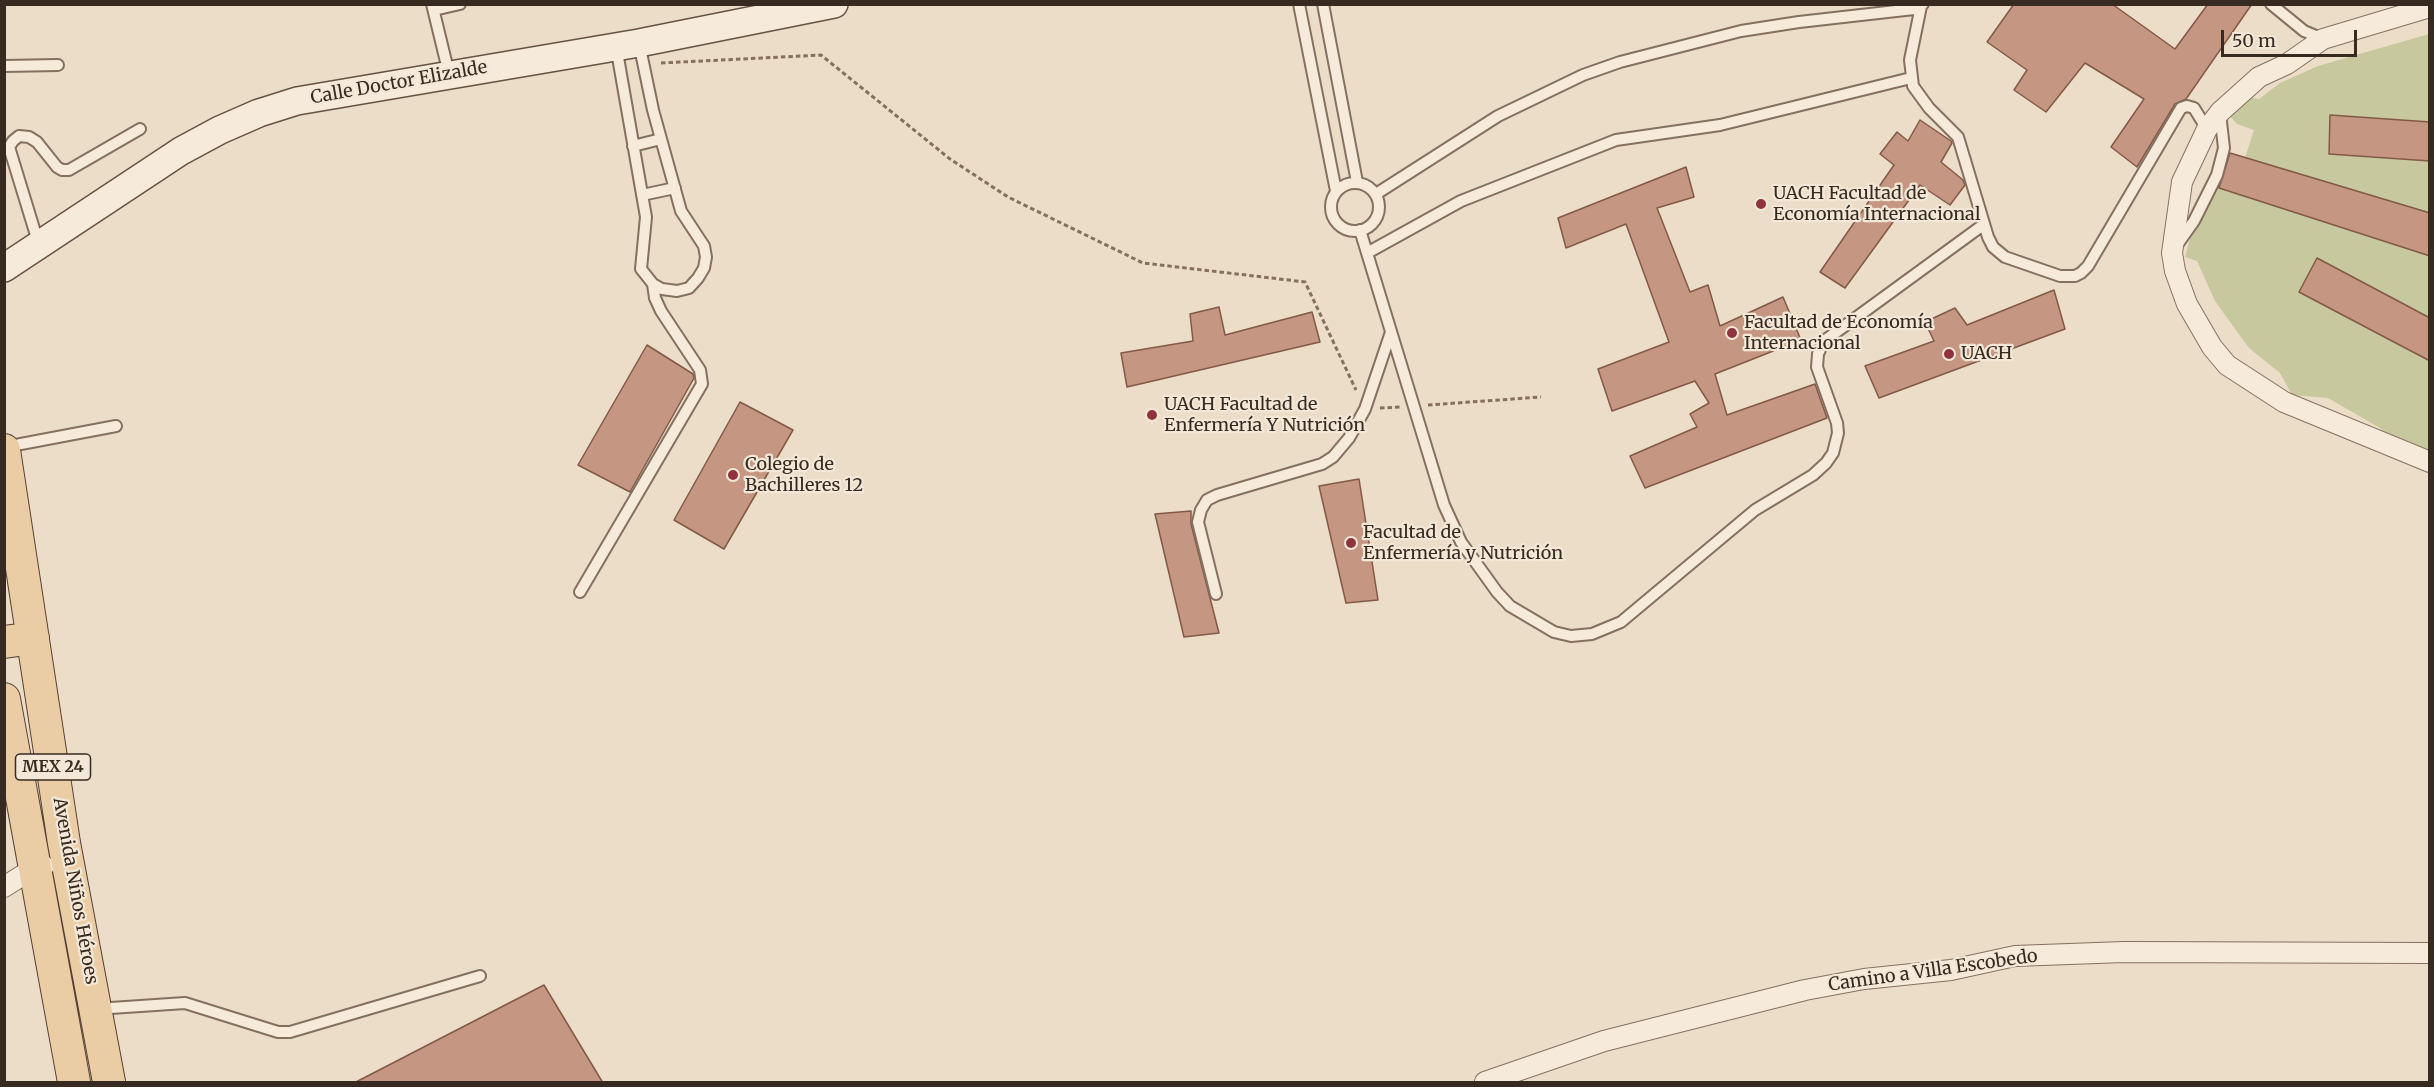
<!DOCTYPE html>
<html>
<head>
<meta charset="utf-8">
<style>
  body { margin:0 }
  #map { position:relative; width:2434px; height:1087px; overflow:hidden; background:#ebddc8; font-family:Merriweather,serif }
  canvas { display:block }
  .frame { position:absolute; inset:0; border:6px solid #372a21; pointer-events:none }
  .scale { position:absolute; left:2221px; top:30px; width:136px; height:27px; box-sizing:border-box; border:3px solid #372a21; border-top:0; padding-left:8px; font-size:18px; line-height:21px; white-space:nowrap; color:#372a21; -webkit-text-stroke:4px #f3e8d7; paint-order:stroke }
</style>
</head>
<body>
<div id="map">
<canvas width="2434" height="1087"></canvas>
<div class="frame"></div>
<div class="scale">50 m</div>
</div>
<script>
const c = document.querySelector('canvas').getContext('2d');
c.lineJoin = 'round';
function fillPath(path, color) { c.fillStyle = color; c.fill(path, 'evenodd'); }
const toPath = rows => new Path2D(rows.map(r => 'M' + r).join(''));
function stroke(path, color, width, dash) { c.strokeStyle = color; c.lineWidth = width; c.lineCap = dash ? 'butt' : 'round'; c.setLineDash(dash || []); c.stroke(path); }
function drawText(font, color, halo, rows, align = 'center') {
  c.font = font + ' Merriweather,serif'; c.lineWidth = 4.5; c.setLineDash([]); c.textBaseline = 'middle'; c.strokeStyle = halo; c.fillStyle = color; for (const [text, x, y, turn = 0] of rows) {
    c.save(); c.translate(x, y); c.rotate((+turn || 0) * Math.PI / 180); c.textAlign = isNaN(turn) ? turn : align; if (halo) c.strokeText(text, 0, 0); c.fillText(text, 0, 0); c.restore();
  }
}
fillPath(toPath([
  [2429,34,2429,122,2331,115,2329,153,2429,161,2429,213,2245,158,2254,130,2237,124,2230,116,2242,96,2259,99,2280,83,2318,66],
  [2217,187,2429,256,2429,318,2318,258,2299,291,2429,361,2429,470,2409,459,2380,428,2328,398,2292,395,2280,373,2249,348,2215,301,2197,261,2185,257,2193,228,2206,201]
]), '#c7c89d');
const building = toPath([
  [2014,4,2112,4,2175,49,2208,4,2252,4,2186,99,2175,104,2137,167,2111,147,2144,99,2085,63,2046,112,2014,90,2027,70,1987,42,2014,4],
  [2330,115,2430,122,2430,161,2329,154,2330,115],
  [1920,120,1951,141,1952,143,1941,162,1963,180,1965,185,1950,205,1920,185,1845,288,1820,272,1894,165,1880,154,1897,132,1908,141,1920,120],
  [2230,153,2430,213,2430,256,2219,188,2230,153],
  [1686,167,1694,197,1657,208,1690,292,1708,285,1720,326,1783,297,1801,340,1715,374,1727,415,1815,384,1827,418,1645,488,1630,456,1697,427,1690,414,1709,403,1695,381,1612,411,1598,369,1669,342,1626,224,1566,248,1558,218,1686,167],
  [2317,258,2430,318,2430,361,2299,292,2317,258],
  [2054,290,2065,329,1879,398,1865,366,1934,341,1925,322,1955,308,1967,325,2054,290],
  [1219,307,1225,335,1312,312,1320,342,1127,387,1121,353,1193,341,1190,314,1219,307],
  [647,345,693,374,694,378,630,492,578,465,647,345],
  [740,402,793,430,724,549,674,520,740,402],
  [1359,479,1378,600,1346,603,1319,486,1359,479],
  [1191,511,1191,524,1219,633,1184,637,1155,514,1191,511],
  [544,985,603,1083,354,1083,544,985]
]);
fillPath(building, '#c59782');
stroke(building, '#825947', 1.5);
const lane = toPath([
  [432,4,449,74],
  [1299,4,1336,191],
  [1323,4,1357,182],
  [2271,4,2304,31,2323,39],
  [1921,6,1910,60,1913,86,1929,108,1958,137,1988,237,1993,247,2005,257,2060,276,2075,276,2081,273,2088,266,2181,108,2187,106,2194,108,2207,129],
  [434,10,460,4],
  [616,46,646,217,641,269,653,284,662,289,677,291,689,288,698,278,704,268,706,257,704,246,681,211,653,110,639,43],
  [4,66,58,65],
  [633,146,661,139],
  '1331 207a24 24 0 1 1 48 0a24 24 0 1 1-48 0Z',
  [1376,194,1498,116,1583,75,1620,62,1741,31,1799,22,1914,9,1923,4],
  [642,195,675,188],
  [1360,230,1444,505,1461,542,1497,592,1510,606,1554,632,1571,636,1592,634,1621,622,1755,510,1813,475,1826,463,1833,453,1838,433,1837,423,1817,367,1818,354,1824,341,1983,225],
  [39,245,9,147,13,141,19,136,29,137,37,142,57,167,62,170,69,170,140,129],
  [2177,245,2194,221,2217,175,2224,148,2220,113],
  [1367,253,1461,201,1616,140,1720,125,1911,78],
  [5,447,116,426],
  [580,592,702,384,700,370,661,311,655,298,653,284],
  [1216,594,1198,522,1201,510,1207,500,1217,495,1322,464,1333,457,1349,438,1365,409,1391,332],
  [96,1009,185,1003,278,1032,290,1032,480,976]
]);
const street = toPath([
  [2430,7,2323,39,2287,64,2259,77,2220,112,2207,129,2182,182,2172,253,2175,271,2187,304,2212,347,2227,365,2284,402,2430,462],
  [4,887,34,868,44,866],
  [1485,1082,1604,1041,1805,990,1864,979,1951,970,2015,956,2124,952,2430,953]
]);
const secondary = toPath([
  [4,268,181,151,220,130,259,113,297,101,639,43,834,4]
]);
const primary = toPath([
  [4,450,64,843,109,1082],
  [4,642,33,638],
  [4,699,74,1082]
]);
stroke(lane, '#85705f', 14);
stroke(street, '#85705f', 22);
stroke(secondary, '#675142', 30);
stroke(primary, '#543f32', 34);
stroke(toPath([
  [661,63,821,55,950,159,1008,197,1143,263,1305,282,1356,390],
  [1428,405,1541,397],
  [1380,408,1401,407]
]), '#85705f', 3, [4.5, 3]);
stroke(lane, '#f6ebdb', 10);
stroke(street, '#f6ebdb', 20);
stroke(secondary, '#f6ebdb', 27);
stroke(primary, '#eacda4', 32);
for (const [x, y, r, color] of [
  [1761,204,6,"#8f343e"],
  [1732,333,6,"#8f343e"],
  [1949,354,6,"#8f343e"],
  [1152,415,6,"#8f343e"],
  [733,475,6,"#8f343e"],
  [1351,543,6,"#8f343e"]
]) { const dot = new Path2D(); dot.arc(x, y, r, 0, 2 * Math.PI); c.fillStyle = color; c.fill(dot); stroke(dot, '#f3e8d7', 2); }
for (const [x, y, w] of [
  [53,767,75]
]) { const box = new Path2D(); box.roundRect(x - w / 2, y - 13, w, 26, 4.5); c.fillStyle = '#f3e8d7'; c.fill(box); stroke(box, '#372a21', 1.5); }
drawText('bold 16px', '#372a21', null, [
  ["MEX 24",53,767]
]);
drawText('18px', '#372a21', '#f3e8d7', [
  ["Calle Doctor Elizalde",399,83,-10],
  ["Avenida Niños Héroes",75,891,80],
  ["Camino a Villa Escobedo",1933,971,-8]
]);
drawText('18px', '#372a21', '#f3e8d7', [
  ["UACH Facultad de",1773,194],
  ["Economía Internacional",1773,215],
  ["Facultad de Economía",1744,323],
  ["Internacional",1744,344],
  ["UACH",1961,354],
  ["UACH Facultad de",1164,405],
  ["Enfermería Y Nutrición",1164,426],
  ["Colegio de",745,465],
  ["Bachilleres 12",745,486],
  ["Facultad de",1363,533],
  ["Enfermería y Nutrición",1363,554]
], 'left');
</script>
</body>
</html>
